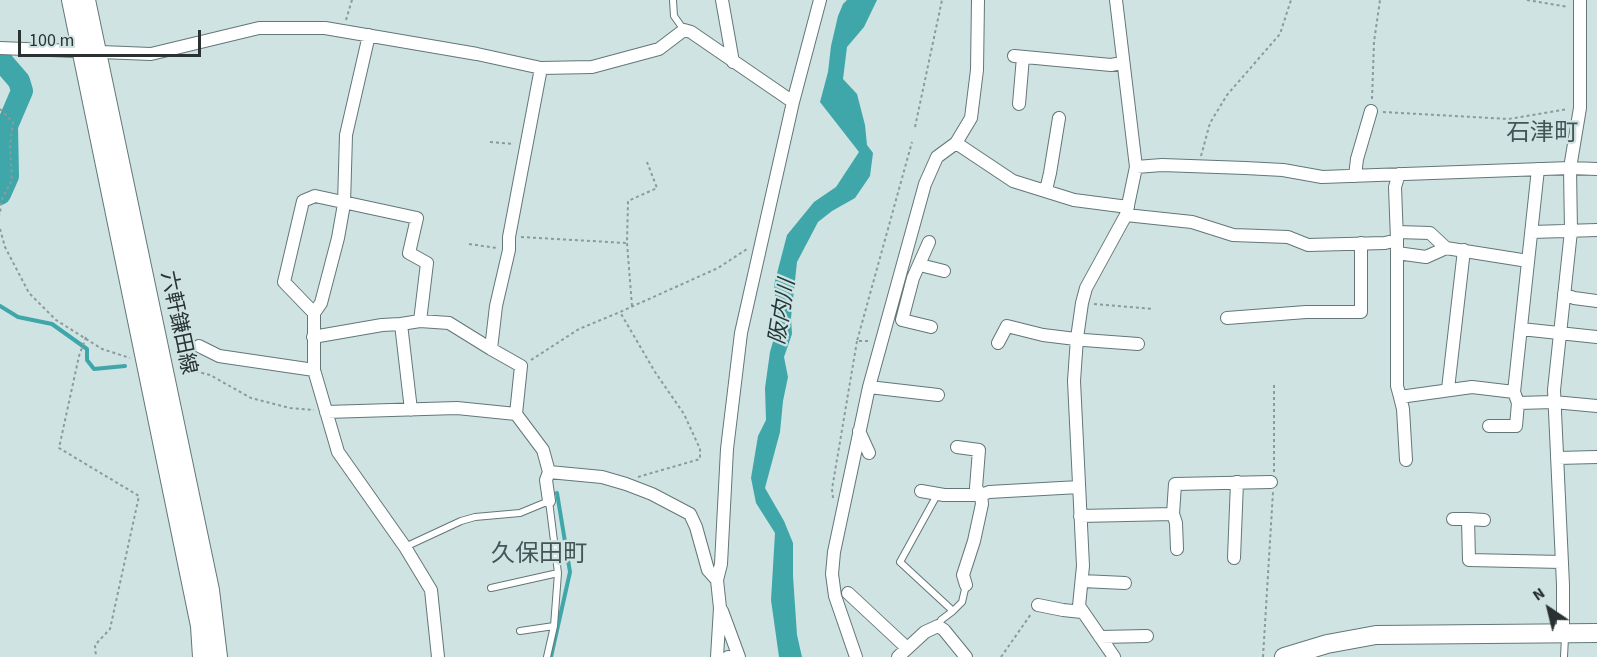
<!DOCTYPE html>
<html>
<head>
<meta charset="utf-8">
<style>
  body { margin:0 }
  #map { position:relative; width:1597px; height:657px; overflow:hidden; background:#cfe3e3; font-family:"Source Sans 3",sans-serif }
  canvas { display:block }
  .north { position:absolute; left:1519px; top:579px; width:60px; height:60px; -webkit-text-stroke:4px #cfe3e3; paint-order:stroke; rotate:325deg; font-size:16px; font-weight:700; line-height:24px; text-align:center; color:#293131 }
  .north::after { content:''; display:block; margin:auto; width:21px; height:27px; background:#293131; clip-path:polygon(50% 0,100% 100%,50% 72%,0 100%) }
  .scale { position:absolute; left:18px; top:30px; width:183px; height:27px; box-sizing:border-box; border:3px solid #293131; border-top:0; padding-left:8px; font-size:18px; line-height:21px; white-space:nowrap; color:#293131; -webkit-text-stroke:4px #cfe3e3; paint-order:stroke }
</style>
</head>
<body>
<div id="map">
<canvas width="1597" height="657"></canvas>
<div class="north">N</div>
<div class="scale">100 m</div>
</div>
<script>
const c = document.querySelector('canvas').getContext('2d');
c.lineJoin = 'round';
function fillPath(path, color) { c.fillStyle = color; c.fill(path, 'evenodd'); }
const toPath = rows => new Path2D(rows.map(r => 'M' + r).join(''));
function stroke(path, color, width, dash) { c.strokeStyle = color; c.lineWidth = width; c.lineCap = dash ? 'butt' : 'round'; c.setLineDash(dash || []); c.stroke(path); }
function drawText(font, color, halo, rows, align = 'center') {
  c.font = font + ' "Source Sans 3","Noto Sans JP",sans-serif'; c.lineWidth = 4.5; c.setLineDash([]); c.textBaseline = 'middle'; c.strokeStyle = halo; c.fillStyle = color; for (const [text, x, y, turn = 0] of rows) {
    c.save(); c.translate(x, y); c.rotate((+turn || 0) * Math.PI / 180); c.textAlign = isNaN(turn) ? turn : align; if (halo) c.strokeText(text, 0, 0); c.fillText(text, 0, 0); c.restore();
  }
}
fillPath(toPath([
  [847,0,877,0,864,27,847,47,843,79,857,94,865,125,867,145,873,153,870,176,855,198,832,211,818,222,797,262,791,318,792,334,784,357,788,377,783,401,780,432,765,488,784,521,793,543,793,576,797,635,802,657,779,657,771,600,775,533,756,503,751,478,758,436,766,420,765,388,770,352,778,324,774,285,787,235,814,202,836,187,859,152,820,102,828,72,831,46,838,16,843,4]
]), '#3fa6a9');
stroke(toPath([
  [0,306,18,317,52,324,87,349,87,360,94,369,125,366],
  [551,657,570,572,557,493]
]), '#3fa6a9', 4);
stroke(toPath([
  [0,59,19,81,22,91,7,126,8,176,0,194]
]), '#3fa6a9', 22);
const lane = toPath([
  [673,0,674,16,684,30],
  [937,495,900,562,953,611,941,620,938,626],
  [405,547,461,521,475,517,520,513,549,501,558,573],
  [491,588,558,573,554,626],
  [953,611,962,602,966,585],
  [520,631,554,626,547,657],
  [1564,657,1565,637]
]);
const street = toPath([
  [722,0,733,62],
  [369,35,346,135,344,204,338,238,321,303,314,313,314,370,338,452,405,547,431,590,438,657],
  [0,48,151,54,259,28,325,28,477,54,541,68,592,67,659,49,684,30,691,32,793,102],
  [1014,56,1111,65,1122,63],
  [1019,104,1023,57],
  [956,143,1013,181,1074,200,1128,207],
  [1136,167,1162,165,1245,168,1283,170,1322,177,1570,168,1597,169],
  [1538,169,1514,392,1518,403,1554,402,1597,406],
  [1399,174,1395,187,1397,240,1397,386,1400,397,1472,387,1514,392],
  [1355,176,1357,159,1371,111],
  [1046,190,1050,173,1059,118],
  [1126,215,1192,222,1233,235,1288,237,1308,245,1385,243,1397,240],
  [1397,232,1430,233,1446,248],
  [1532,232,1597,230],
  [929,242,913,278,902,320,931,327],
  [1397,253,1426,257,1446,248,1528,261],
  [920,265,944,271],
  [1564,294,1574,298,1597,301],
  [314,313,284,282,303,201,315,196,417,218,409,253,427,263,420,321,401,324,411,410],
  [1227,318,1306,312,1361,312,1361,243],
  [420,321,449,323,491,349],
  [1521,329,1597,337],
  [313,337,382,325,401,324],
  [998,343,1007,326,1043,335,1084,340,1138,344],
  [199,346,219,356,314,370],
  [869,387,938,395],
  [1448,389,1464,250],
  [1400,397,1403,409,1406,460],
  [326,412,457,408,516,414,543,450,549,472,602,477,626,484,652,494,690,514,696,527,708,570,717,580],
  [516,414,521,366,491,349,496,306,509,250,509,237,541,68],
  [1489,426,1516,426,1518,403],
  [859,431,869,453],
  [957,447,979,450,976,488,981,495,982,504,974,541,963,575,966,585],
  [1557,458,1597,457],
  [549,472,546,480,549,501],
  [921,491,944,495,981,495,989,492,1079,487],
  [1173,514,1176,523,1177,549],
  [1080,516,1173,514,1175,484,1271,482],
  [1453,519,1468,519,1469,560,1562,562],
  [1468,519,1484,520],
  [1234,558,1237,482],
  [1082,581,1125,583],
  [848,593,907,648],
  [1038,605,1063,610,1082,612],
  [722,611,739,657],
  [1563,634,1563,585,1554,390,1571,231,1570,168,1580,108,1580,0],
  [1100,637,1147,636],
  [717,657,720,608,717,580,721,564,727,449,741,333,793,102,820,0],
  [728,657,729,657],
  [856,657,835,596,832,574,834,552,869,387,925,184,937,157,956,143,971,118,977,70,978,0],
  [898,657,925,632,938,626,944,630,966,657],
  [1114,657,1079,606,1083,566,1074,381,1077,338,1082,303,1086,288,1126,215,1136,167,1116,0]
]);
const secondary = toPath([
  [71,0,200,626,202,657],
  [86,0,210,590,218,657],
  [1284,657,1327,644,1376,635,1597,633]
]);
stroke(lane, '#647677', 8);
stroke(street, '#647677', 14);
stroke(secondary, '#647677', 20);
stroke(toPath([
  [1527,0,1568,7],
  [346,20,352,0],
  [1372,99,1374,42,1380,0],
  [0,109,13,122,10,145,12,180,1,201,0,215],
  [1383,112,1509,119,1568,109],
  [915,127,942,0],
  [490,142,514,144],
  [1201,156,1210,123,1227,95,1280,34,1291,0],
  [0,229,5,247,29,293,56,320,102,349,130,358],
  [521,237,626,243],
  [469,244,497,248],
  [1094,304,1153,309],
  [632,306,627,243,628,201,657,188,647,162],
  [86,337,79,356,59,448,139,496,110,629,95,645,96,657],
  [868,341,857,341,912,142],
  [531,360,579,329,620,312],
  [178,367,210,375,251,398,290,408,314,410],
  [1274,472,1274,382],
  [638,477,700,459,700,449,684,414,655,372,620,312,718,268,747,249],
  [833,498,832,489,857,341],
  [1001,657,1031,614],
  [1263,657,1273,492]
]), '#8b9a9a', 2, [3, 3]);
stroke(lane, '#fff', 6);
stroke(street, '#fff', 12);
stroke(secondary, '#fff', 18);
drawText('21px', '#293131', '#cfe3e3', [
  ["六軒鎌田線",177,323,78]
]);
drawText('italic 22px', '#22393a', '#cfe3e3', [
  ["阪内川",784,312,-81]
]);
drawText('24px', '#445556', '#cfe3e3', [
  ["石津町",1542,135],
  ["久保田町",539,556]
]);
</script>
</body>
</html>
